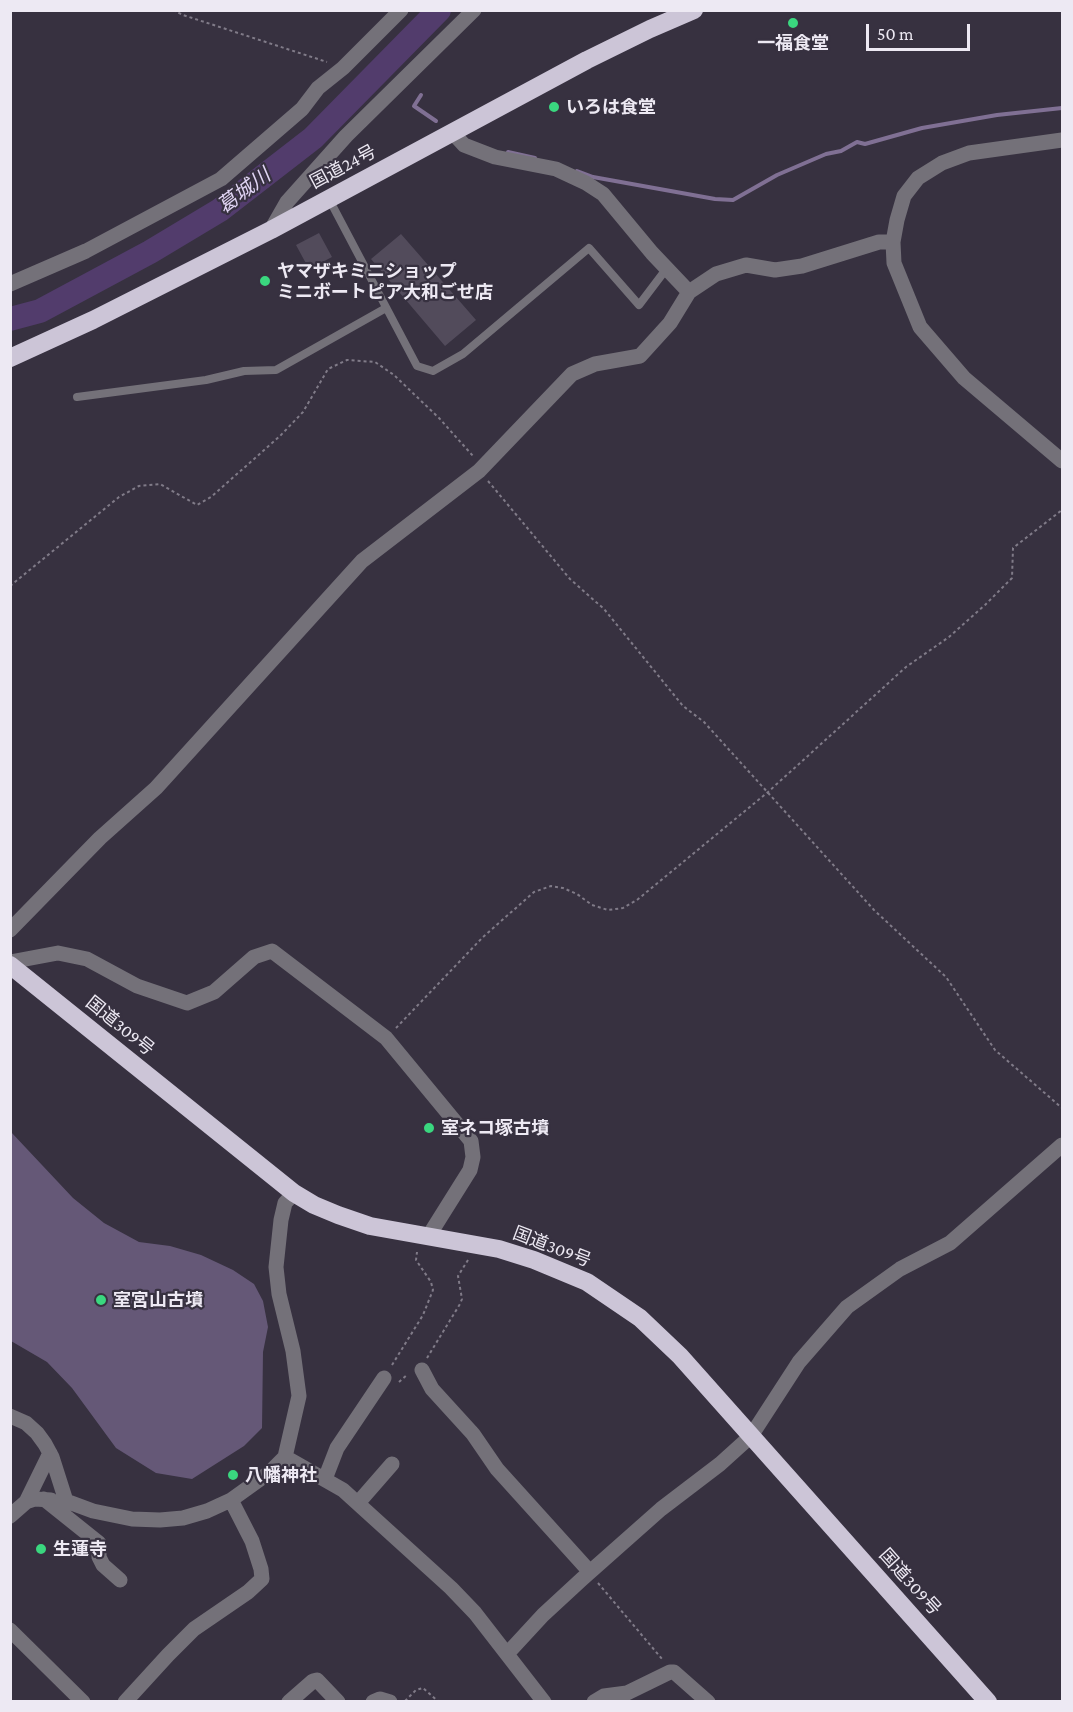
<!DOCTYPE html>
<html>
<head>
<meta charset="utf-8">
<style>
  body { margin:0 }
  #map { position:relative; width:1073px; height:1712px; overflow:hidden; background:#373140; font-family:"Crimson Pro",serif }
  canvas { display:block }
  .frame { position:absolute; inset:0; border:12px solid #ede9f3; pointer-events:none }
  .scale { position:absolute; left:866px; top:24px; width:104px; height:27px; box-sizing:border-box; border:3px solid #ede9f3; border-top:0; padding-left:8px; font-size:18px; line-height:21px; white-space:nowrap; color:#ede9f3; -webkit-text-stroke:4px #373140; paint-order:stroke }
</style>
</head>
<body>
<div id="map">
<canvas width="1073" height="1712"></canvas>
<div class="frame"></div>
<div class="scale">50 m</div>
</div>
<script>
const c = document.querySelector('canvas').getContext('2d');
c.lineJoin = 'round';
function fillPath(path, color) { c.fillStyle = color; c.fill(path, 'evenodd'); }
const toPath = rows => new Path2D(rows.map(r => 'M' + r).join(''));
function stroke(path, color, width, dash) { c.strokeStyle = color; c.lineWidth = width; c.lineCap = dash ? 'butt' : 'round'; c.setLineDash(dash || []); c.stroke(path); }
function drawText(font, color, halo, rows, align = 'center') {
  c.font = font + ' "Crimson Pro","Noto Sans JP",serif'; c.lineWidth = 4.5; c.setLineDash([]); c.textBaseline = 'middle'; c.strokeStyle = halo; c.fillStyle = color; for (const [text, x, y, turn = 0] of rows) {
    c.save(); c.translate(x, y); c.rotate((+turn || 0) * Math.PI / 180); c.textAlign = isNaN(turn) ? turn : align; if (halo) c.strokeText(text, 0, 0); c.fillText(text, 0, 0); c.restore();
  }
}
fillPath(toPath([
  [11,1132,73,1198,104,1223,139,1242,170,1246,201,1255,233,1270,254,1284,263,1301,268,1327,263,1352,262,1428,244,1446,192,1479,156,1473,116,1448,72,1388,47,1362,11,1341]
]), '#655877');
stroke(toPath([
  [421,95,414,106,436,121],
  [508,152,535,158],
  [577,171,593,177,715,199,733,200,777,175,826,154,841,151,857,142,865,144,922,128,997,115,1062,108]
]), '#807094', 4);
stroke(toPath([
  [10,319,40,311,150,252,220,210,313,138,439,10]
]), '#523c6c', 24);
fillPath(toPath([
  [319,233,332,257,309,269,296,245],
  [401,234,476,320,445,346,371,259]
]), '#524b5b');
stroke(toPath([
  [173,10,183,15,327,62],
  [488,481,570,579,604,609,683,706,704,722,874,910,946,977,995,1050,1062,1108],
  [10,586,119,497,139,486,160,484,197,505,211,497,280,436,303,412,328,369,347,360,375,362,394,375,439,418,473,456],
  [396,1028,483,937,534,892,551,886,563,888,577,894,592,905,608,910,623,908,637,900,768,792,906,667,949,637,985,605,1012,578,1013,548,1062,510],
  [427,1358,460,1304,462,1299,458,1276,468,1260],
  [392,1365,423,1315,433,1290,431,1282,416,1260,417,1252],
  [399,1382,408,1374],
  [598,1583,662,1659],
  [405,1701,416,1690,423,1688,439,1702]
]), '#807b88', 2, [3, 3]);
stroke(toPath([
  [329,199,417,366,433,371,463,354,589,248,639,305,667,268],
  [77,397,206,380,244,371,276,370,386,308]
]), '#747179', 8);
stroke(toPath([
  [453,133,464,145,495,157,556,169,586,183,603,194,652,253,689,292],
  [1062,140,969,153,942,163,918,178,904,196,897,220,893,242,894,263,920,327,964,378,1062,461],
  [271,230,287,202,346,136,474,10],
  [10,284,86,251,221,179,302,109,318,88,343,68,401,10],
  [10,930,100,838,156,788,362,561,479,471,572,374,595,364,640,356,670,323,689,292,716,274,746,265,775,270,802,266,879,242,893,242],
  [10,962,58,953,87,959,137,986,187,1003,214,992,254,957,272,951,386,1038,471,1141,473,1157,470,1170,428,1237],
  [422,1370,432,1389,473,1434,497,1469,590,1572],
  [10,1416,26,1423,37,1433,45,1444,52,1457,66,1501,93,1511,132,1519,160,1520,183,1518,207,1511,231,1500,270,1472,285,1457,299,1396,293,1351,279,1294,276,1267,281,1220,285,1203,294,1193],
  [285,1457,343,1490,451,1588,475,1613,544,1702],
  [325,1479,337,1448,384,1378],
  [44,1499,99,1543,99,1557,103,1565,120,1580],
  [26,1502,50,1453],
  [358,1503,392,1464],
  [10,1516,26,1502,35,1499,51,1500],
  [10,1630,83,1702],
  [507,1654,543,1615,582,1579,661,1509,720,1464,751,1436,799,1362,847,1307,900,1269,950,1243,1062,1145],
  [125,1702,168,1655,194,1629,248,1592,262,1579,261,1569,252,1541,231,1500],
  [289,1702,313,1681,317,1680,338,1702],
  [373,1702,380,1699,390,1702],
  [594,1702,604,1696,627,1693,670,1672,674,1672,708,1702]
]), '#747179', 15);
stroke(toPath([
  [10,358,93,320,271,230,587,60,650,29,694,10],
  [10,965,294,1193,314,1205,338,1215,370,1226,499,1249,534,1260,587,1282,640,1318,680,1356,988,1702]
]), '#ccc5d7', 18);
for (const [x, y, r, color] of [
  [793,23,6,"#3ad77f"],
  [554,107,6,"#3ad77f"],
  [265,281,6,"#3ad77f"],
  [429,1128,6,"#3ad77f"],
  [101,1300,6,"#3ad77f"],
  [233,1475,6,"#3ad77f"],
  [41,1549,6,"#3ad77f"]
]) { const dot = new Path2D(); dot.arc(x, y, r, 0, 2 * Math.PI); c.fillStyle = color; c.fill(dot); stroke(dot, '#373140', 2); }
drawText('bold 18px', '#ede9f3', '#373140', [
  ["一福食堂",793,43,"center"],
  ["いろは食堂",566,107],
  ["ヤマザキミニショップ",277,271],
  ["ミニボートピア大和ごせ店",277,292],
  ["室ネコ塚古墳",441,1128],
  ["室宮山古墳",113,1300],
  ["八幡神社",245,1475],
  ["生蓮寺",53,1549]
], 'left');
drawText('18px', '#ede9f3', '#373140', [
  ["国道24号",343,167,-28],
  ["国道309号",120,1026,39],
  ["国道309号",552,1247,21],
  ["国道309号",910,1582,48]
]);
drawText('italic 20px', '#e1d5f4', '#373140', [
  ["葛城川",244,191,-37]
]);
</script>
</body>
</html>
